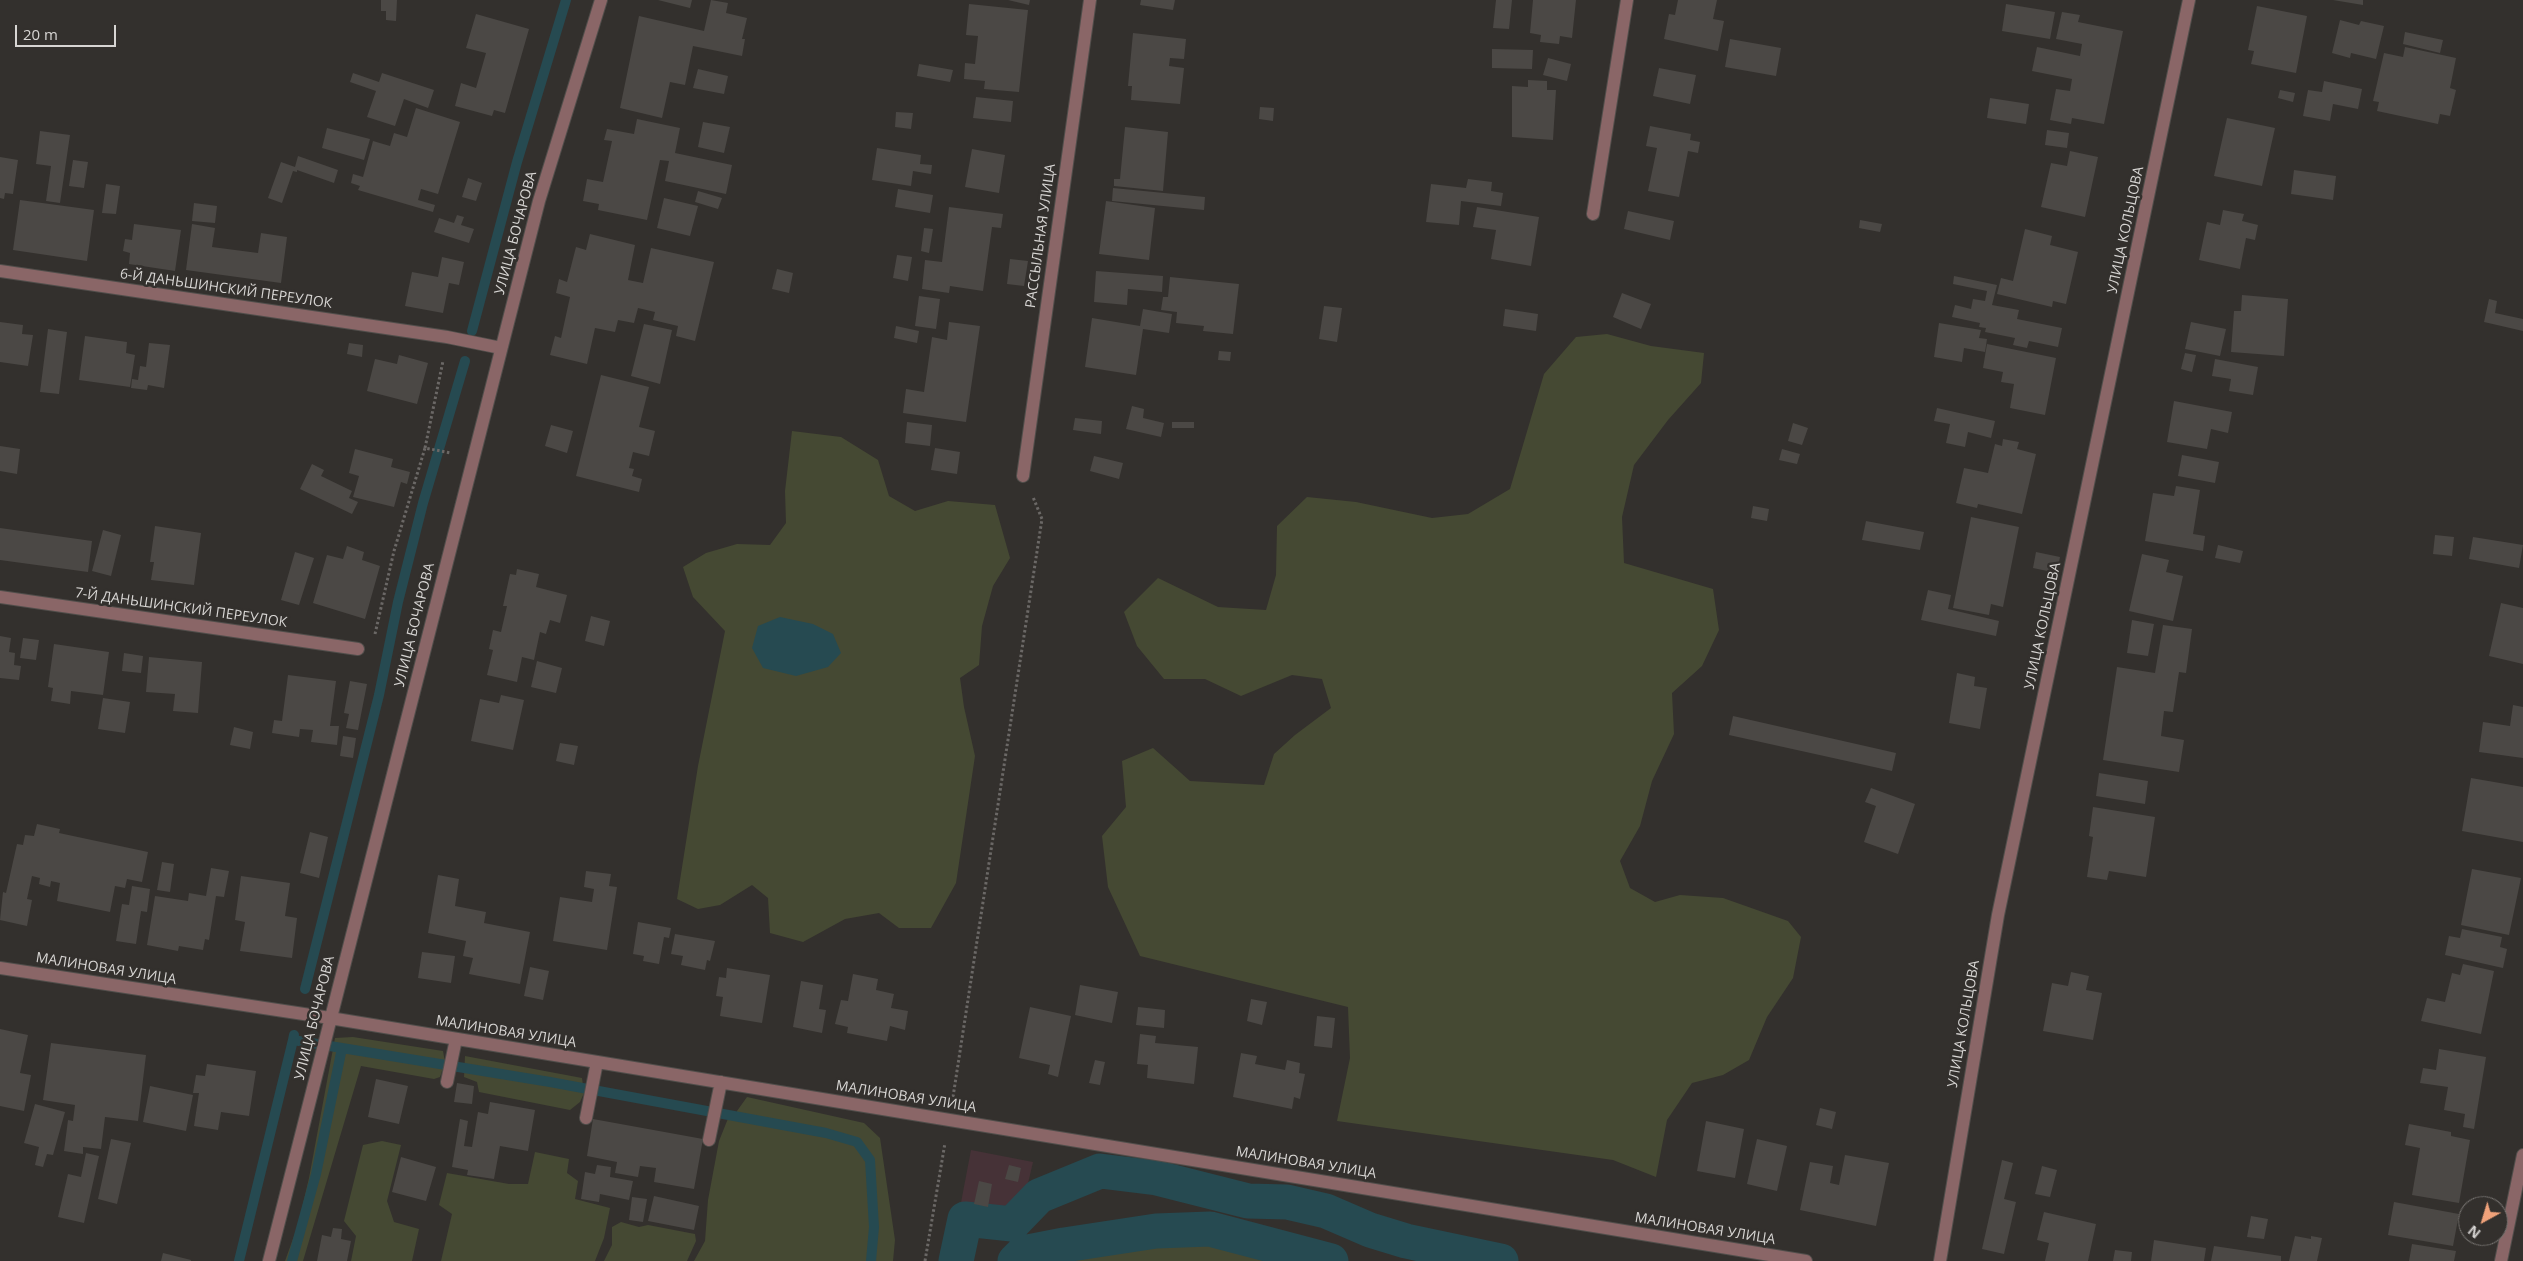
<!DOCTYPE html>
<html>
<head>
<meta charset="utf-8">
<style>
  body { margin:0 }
  #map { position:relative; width:2523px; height:1261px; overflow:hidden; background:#33302d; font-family:"Open Sans",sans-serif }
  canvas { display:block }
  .north { position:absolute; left:2458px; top:1196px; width:50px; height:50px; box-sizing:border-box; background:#33302d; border:1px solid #75726f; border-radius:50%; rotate:219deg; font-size:14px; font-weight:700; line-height:20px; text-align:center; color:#d7d5d3 }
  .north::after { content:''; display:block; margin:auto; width:18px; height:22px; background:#f0a27a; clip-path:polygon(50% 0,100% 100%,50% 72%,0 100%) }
  .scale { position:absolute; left:15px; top:25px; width:101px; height:22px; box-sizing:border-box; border:2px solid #d7d5d3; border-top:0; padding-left:6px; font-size:15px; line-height:18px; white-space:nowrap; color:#d7d5d3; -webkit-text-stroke:4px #33302d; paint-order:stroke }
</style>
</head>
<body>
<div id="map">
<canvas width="2523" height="1261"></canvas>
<div class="north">N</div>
<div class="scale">20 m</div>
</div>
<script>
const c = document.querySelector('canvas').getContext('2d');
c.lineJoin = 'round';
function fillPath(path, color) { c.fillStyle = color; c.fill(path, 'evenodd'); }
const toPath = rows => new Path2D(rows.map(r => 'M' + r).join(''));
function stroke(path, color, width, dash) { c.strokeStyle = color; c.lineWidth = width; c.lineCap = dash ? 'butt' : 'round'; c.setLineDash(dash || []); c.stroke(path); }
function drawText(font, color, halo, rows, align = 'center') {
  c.font = font + ' "Open Sans",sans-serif'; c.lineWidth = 5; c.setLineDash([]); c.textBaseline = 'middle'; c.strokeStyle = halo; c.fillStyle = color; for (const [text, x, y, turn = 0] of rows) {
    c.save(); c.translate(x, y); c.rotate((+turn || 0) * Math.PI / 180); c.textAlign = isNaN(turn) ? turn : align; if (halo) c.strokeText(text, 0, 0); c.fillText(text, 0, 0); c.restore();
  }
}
fillPath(toPath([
  [971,1150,1033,1162,1023,1205,1009,1219,959,1213]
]), '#463237');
fillPath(toPath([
  [1607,334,1651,346,1704,353,1701,383,1668,420,1634,465,1622,517,1624,563,1713,589,1719,630,1702,666,1672,693,1674,734,1652,781,1640,826,1620,861,1630,888,1655,902,1680,895,1723,898,1788,921,1801,937,1793,978,1767,1017,1749,1060,1723,1075,1692,1083,1667,1120,1656,1177,1613,1160,1337,1121,1350,1058,1348,1007,1140,956,1108,887,1102,836,1126,807,1122,761,1153,748,1190,781,1264,785,1274,754,1295,735,1331,708,1322,679,1292,675,1241,696,1205,679,1164,679,1137,646,1124,612,1158,578,1218,607,1266,610,1276,575,1277,526,1307,497,1356,502,1432,518,1468,514,1510,489,1544,374,1576,337],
  [792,431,841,437,878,460,889,496,915,511,948,501,995,505,1010,558,993,586,982,626,979,665,960,678,964,707,975,756,956,883,931,928,899,928,879,913,845,919,803,942,770,933,768,898,752,885,720,905,698,909,677,899,698,766,725,631,693,597,683,567,706,553,737,544,770,545,786,523,785,491],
  [353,1037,443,1051,445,1062,440,1077,434,1079,361,1066,303,1261,285,1261,298,1225,309,1178,335,1038],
  [465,1056,582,1078,584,1093,580,1102,570,1110,479,1092,477,1082,464,1077],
  [747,1097,864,1123,880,1138,895,1240,893,1261,694,1261,705,1241,708,1200,719,1141,729,1116,737,1117,737,1111],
  [382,1141,401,1145,387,1201,394,1222,419,1229,412,1261,351,1261,356,1236,344,1221,363,1145],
  [535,1152,569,1159,567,1173,578,1181,575,1199,610,1208,604,1238,595,1261,441,1261,452,1214,439,1205,447,1173,509,1184,528,1184],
  [621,1222,639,1227,648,1225,695,1234,696,1241,687,1261,604,1261,612,1245,612,1227],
  [1210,1229,1331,1261,1015,1261,1023,1253,1064,1245,1156,1231]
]), '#454933');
fillPath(toPath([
  [780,617,813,624,833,634,841,653,828,667,796,676,763,668,752,648,758,626]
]), '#264a51');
stroke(toPath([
  [472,331,517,162,566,0],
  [305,989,379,695,398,602,423,503,465,361],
  [294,1035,293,1040,550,1082,826,1133,857,1142,870,1160,874,1227,871,1261],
  [239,1261,293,1040],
  [292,1261,316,1174,342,1048]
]), '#264a51', 10);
stroke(toPath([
  [956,1261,965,1219,1012,1224,1039,1196,1100,1171,1157,1178,1248,1201,1287,1202,1326,1211,1370,1230,1406,1241,1501,1261],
  [1015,1261,1023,1253,1064,1245,1156,1231,1210,1229,1331,1261]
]), '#264a51', 35);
fillPath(toPath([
  [381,0,397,0,396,21,386,20,386,11,381,11],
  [658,0,692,0,690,8],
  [711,0,728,3,726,13,747,18,742,39,745,39,742,56,693,46,685,85,670,82,662,118,620,108,639,16,704,31],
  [1008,0,1030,0,1029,5],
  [1141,0,1175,0,1173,10,1140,5],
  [1496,0,1512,0,1509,29,1493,28],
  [1533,0,1576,0,1572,38,1560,36,1559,44,1540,42,1541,35,1530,33],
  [1678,0,1717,0,1713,19,1724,21,1718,51,1664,39,1669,14,1675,15],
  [2333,0,2363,0,2363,5],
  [969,4,1028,10,1019,92,984,89,985,81,964,79,965,63,975,64,978,36,966,35],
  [2006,4,2055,12,2050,39,2002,31],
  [2257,6,2307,16,2296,73,2251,64,2254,51,2248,50],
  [2062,12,2080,15,2078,22,2123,31,2104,124,2072,118,2071,124,2050,120,2056,89,2070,91,2072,79,2032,71,2037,47,2080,56,2082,44,2056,39],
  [476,14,529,29,505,113,494,110,492,116,455,106,461,83,476,88,486,53,466,48],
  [2340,20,2359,25,2361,21,2384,26,2376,59,2351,53,2350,58,2332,53],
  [2405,32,2443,40,2440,53,2403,44],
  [1133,33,1186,39,1184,59,1170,58,1169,66,1184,68,1180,104,1131,100,1132,86,1128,86],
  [1730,39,1781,48,1776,76,1725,67],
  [2405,47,2456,58,2450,88,2456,90,2450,116,2440,114,2438,124,2377,111,2379,102,2373,101,2384,53,2403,57],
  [1492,49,1533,50,1532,69,1492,68],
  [1548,58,1571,64,1567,81,1543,75],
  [919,64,953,70,950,82,917,76],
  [1659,68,1696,75,1690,104,1653,96],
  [698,69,728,76,724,94,693,88],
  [353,73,379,82,382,73,434,90,428,108,404,99,395,126,367,117,376,91,350,82],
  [1528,80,1547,81,1547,90,1556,90,1553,140,1512,137,1512,86,1528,87],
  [2324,81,2362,89,2358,109,2333,104,2330,121,2303,116,2308,90,2322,92],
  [2280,90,2295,93,2293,102,2278,98],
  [976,97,1013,101,1011,122,973,118],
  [1990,98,2029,104,2026,124,1987,118],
  [1260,107,1274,108,1273,121,1259,119],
  [416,108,460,122,438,194,421,189,418,200,435,205,433,212,358,190,360,186,351,183,353,174,363,177,373,141,390,146,394,133,407,137],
  [896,112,913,113,911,129,895,127],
  [2227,118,2275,128,2262,186,2214,176],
  [637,119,680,128,675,153,732,165,726,194,665,181,669,161,660,160,647,220,598,210,599,204,583,201,587,179,603,182,612,141,604,140,607,129,634,134],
  [703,122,730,127,724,153,698,147],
  [1650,126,1691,134,1690,140,1700,142,1698,153,1688,151,1679,197,1648,191,1657,148,1646,146],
  [1125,127,1168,132,1163,191,1114,186,1114,179,1120,179],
  [327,128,370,139,364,160,322,148],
  [2047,130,2069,133,2067,148,2045,145],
  [40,131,70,135,60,203,46,201,51,166,36,164],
  [877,148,921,155,920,164,932,165,931,174,913,171,911,186,872,180],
  [972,149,1005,155,999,193,965,187],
  [2070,151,2098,157,2085,217,2041,207,2051,163,2067,166],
  [298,156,338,170,334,183,297,170,297,172,293,171,282,203,268,198,281,162,295,167],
  [0,157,18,160,13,194,5,193,4,199,0,198],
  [73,160,88,162,84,188,69,186],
  [2294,170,2336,176,2333,200,2291,194],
  [468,178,482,183,476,201,462,197],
  [1468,179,1492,182,1491,191,1503,193,1501,206,1461,201,1459,225,1426,222,1431,184,1466,188],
  [106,184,120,186,116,214,102,213],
  [1113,188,1205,197,1204,210,1112,201],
  [898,189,933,195,930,213,895,207],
  [698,191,722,198,718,209,695,202],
  [664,198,698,206,690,236,657,228],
  [20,200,94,210,87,261,13,250],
  [1106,201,1155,208,1149,260,1099,254],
  [194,203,217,206,215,223,192,221],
  [949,207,1003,214,1001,228,992,227,983,291,950,286,949,293,922,289,925,260,942,262],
  [1477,207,1539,217,1531,266,1491,259,1496,230,1473,227],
  [2223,210,2244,214,2242,221,2258,225,2255,240,2246,238,2240,269,2199,260,2207,222,2220,225],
  [1628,211,1674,221,1670,240,1624,229],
  [457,215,464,217,461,225,474,229,469,243,434,232,439,218,454,223],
  [1860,220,1882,224,1880,232,1859,228],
  [134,224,181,230,175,271,129,264,130,253,123,251,125,239,132,240],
  [192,224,215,228,212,247,258,253,261,233,287,237,281,283,186,270],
  [924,228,933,229,929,253,921,251],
  [2025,229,2052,236,2050,245,2078,252,2066,304,2053,301,2052,307,1997,294,2001,278,2013,281],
  [590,234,635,245,628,280,643,283,651,248,714,262,695,341,676,336,678,326,653,320,655,312,638,308,634,323,618,320,615,332,595,328,587,364,550,355,555,336,561,338,570,297,556,293,559,279,567,282,576,247,586,250],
  [897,255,912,257,908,281,893,278],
  [442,257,464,262,459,285,449,283,443,313,405,306,412,272,438,277],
  [1010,259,1028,261,1024,286,1007,284],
  [777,269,793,273,789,293,772,289],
  [1096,271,1163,276,1162,292,1128,289,1127,305,1094,302],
  [1954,276,1997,285,1992,305,2019,310,2017,319,2062,328,2058,347,2029,341,2027,348,2013,345,2015,338,1985,332,1986,328,1979,327,1980,323,1952,317,1955,305,1971,309,1973,299,1985,301,1987,291,1953,284],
  [1170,277,1239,284,1233,334,1203,331,1204,326,1176,323,1177,312,1161,310,1163,297,1168,297],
  [1622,293,1651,304,1641,329,1613,317],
  [2242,295,2288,299,2284,356,2231,352,2234,311,2241,311],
  [919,296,940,299,936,329,915,326],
  [2489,299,2497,301,2495,313,2523,319,2523,331,2484,322],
  [1324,306,1342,308,1337,342,1319,339],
  [1143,309,1172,314,1169,333,1143,329,1136,375,1085,367,1092,318,1140,326],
  [1505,309,1538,314,1536,331,1503,326],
  [0,322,23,325,22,334,33,335,28,366,0,362],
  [949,322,980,326,966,422,903,413,906,389,924,392,932,337,947,340],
  [2191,322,2226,329,2220,356,2185,349],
  [1939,323,1981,330,1979,338,1987,339,1985,352,1964,348,1962,362,1934,357],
  [644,324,672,330,660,384,631,376],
  [896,326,919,331,917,343,894,338],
  [48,329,67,332,59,394,40,392],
  [85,336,127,342,126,353,135,355,130,387,79,380],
  [149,343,170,345,164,388,148,385,147,390,131,388,132,379,138,380,140,366,146,367],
  [349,343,363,345,362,357,347,354],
  [1987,344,2056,358,2045,415,2010,408,2014,384,2001,382,2003,372,1983,368],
  [1219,351,1231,352,1230,361,1218,360],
  [2185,353,2196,355,2192,372,2181,369],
  [399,355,428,363,417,404,367,391,375,359,397,364],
  [2215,359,2258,367,2253,395,2229,391,2231,379,2212,376],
  [601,375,649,387,639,427,655,431,649,456,633,452,629,468,634,469,632,476,642,479,639,492,576,476],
  [2174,401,2232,412,2228,433,2211,429,2207,449,2167,442],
  [1132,406,1144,409,1143,418,1164,423,1161,437,1126,429],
  [1937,408,1995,421,1991,438,1968,432,1965,447,1946,443,1950,424,1934,421],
  [1075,418,1102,421,1101,434,1073,430],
  [907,422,932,425,930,446,905,443],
  [1172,422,1194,422,1194,428,1172,428],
  [1793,423,1808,428,1802,445,1788,441],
  [551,425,573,431,567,453,545,446],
  [2003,439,2019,442,2017,449,2036,454,2022,514,1978,504,1977,508,1956,503,1964,468,1988,473,1995,444,2002,446],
  [0,446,20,449,17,474,0,471],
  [935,448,960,452,957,474,931,470],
  [355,449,393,459,391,467,410,472,407,484,401,482,394,507,353,497,359,476,349,473],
  [1782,449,1800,454,1797,464,1779,460],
  [2182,455,2219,462,2215,483,2178,476],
  [1094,456,1123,463,1119,479,1090,471],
  [312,464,324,470,321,476,352,491,349,498,358,502,352,514,300,489],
  [2176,486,2200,490,2193,534,2205,536,2203,551,2145,541,2153,493,2174,496],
  [1753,506,1769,509,1767,521,1751,518],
  [1971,517,2019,527,2003,607,1991,604,1989,615,1953,608],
  [1866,521,1924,532,1920,550,1862,540],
  [155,526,201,533,194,585,151,580,154,562,150,562],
  [0,528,92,541,88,572,0,560],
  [103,530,121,535,111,576,92,571],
  [2435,535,2454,537,2452,556,2433,554],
  [2473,537,2523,545,2519,568,2469,559],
  [2218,545,2243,551,2240,563,2215,558],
  [347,546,364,552,362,560,380,566,365,619,313,603,327,555,343,559],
  [295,552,314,558,299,605,281,600],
  [2036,552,2060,557,2057,573,2033,568],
  [2142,554,2169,560,2166,572,2183,576,2173,621,2129,611],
  [517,569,539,574,536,587,567,595,560,623,550,620,546,634,540,632,534,660,522,657,517,682,487,675,493,650,489,649,493,630,501,632,507,606,503,606,510,574,516,575],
  [1928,590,1951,595,1948,609,1999,621,1996,636,1921,620],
  [2501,603,2523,608,2523,664,2489,656],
  [591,616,610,621,604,646,585,641],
  [2132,620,2154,624,2148,656,2127,653],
  [2163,625,2192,629,2186,673,2179,672,2173,712,2164,711,2161,736,2184,740,2179,772,2103,760,2117,667,2155,673],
  [0,636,11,638,9,652,15,653,14,665,21,666,19,680,0,678],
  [23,638,39,640,36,660,20,658],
  [54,644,109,652,103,695,71,691,70,704,51,701,53,688,48,687],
  [124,653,143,656,141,673,122,671],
  [149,657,202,662,198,713,173,711,175,694,146,692],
  [537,661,562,668,556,693,531,687],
  [1957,673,1975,677,1974,686,1987,688,1980,729,1949,723],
  [288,675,336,681,330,726,339,726,337,745,311,742,313,730,300,729,299,737,272,733,274,720,282,721],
  [350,681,367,684,358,730,346,728,349,714,344,713],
  [501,695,524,700,513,750,471,741,480,699,499,703],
  [103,698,130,702,125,733,98,729],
  [2513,705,2523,707,2523,758,2479,752,2483,722,2510,726],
  [1733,716,1896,753,1892,771,1729,735],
  [234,727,253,732,250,749,230,745],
  [343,736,356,738,353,758,340,756],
  [560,743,578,746,574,765,556,761],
  [2099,773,2148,781,2145,804,2096,796],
  [2471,778,2523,787,2523,842,2462,831],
  [1871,788,1915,804,1898,854,1864,842,1876,806,1865,802],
  [2093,807,2155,817,2146,877,2109,871,2107,880,2087,877,2093,837,2089,836],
  [37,824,60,829,59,833,148,852,142,882,127,879,125,888,115,886,110,912,57,901,60,883,51,881,50,887,39,884,40,878,32,876,27,899,32,900,27,926,0,920,3,892,6,893,17,844,23,845,25,835,34,836],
  [310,832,328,837,319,878,300,873],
  [162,862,174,864,170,892,157,890],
  [211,868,229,871,224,897,216,896,209,940,205,939,203,950,179,946,178,951,147,945,155,896,188,901,189,893,206,896],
  [2472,869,2521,878,2509,935,2461,925],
  [586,871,611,874,609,886,617,887,607,950,553,941,560,897,592,902,594,889,584,887],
  [438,875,459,879,455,906,486,912,484,923,530,932,520,984,469,974,473,958,463,956,466,941,428,933],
  [241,876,290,883,285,916,297,918,292,958,240,951,245,922,235,920],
  [132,886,150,889,147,912,141,911,136,944,116,941,122,904,129,905],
  [638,922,671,928,669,938,664,937,659,964,643,961,644,956,633,954],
  [2462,929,2502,937,2500,947,2507,949,2503,968,2445,955,2449,936,2460,938],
  [675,934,715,941,710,961,707,960,705,970,681,965,683,956,671,954],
  [422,952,455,956,451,983,418,978],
  [2463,964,2494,971,2481,1034,2421,1021,2427,998,2445,1002,2452,973,2460,975],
  [530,967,549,971,543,1000,524,996],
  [727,968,770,975,762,1023,720,1016,723,997,716,996,719,977,726,978],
  [2071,972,2089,976,2086,990,2102,993,2093,1040,2043,1031,2052,983,2068,986],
  [853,974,878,979,876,990,894,994,891,1008,908,1011,905,1030,890,1026,887,1041,847,1033,848,1027,835,1024,841,1000,848,1001],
  [801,981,823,985,819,1009,826,1010,822,1033,793,1027],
  [1080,985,1118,992,1112,1023,1075,1015],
  [1251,999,1267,1002,1262,1025,1247,1021],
  [1030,1007,1071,1016,1058,1077,1048,1074,1050,1065,1019,1058],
  [1138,1007,1165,1010,1164,1028,1136,1025],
  [1317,1016,1335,1018,1332,1048,1314,1046],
  [0,1029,28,1035,20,1073,31,1075,24,1111,0,1106],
  [1140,1034,1156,1036,1155,1043,1198,1047,1194,1084,1147,1078,1148,1065,1137,1064],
  [51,1043,146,1055,138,1121,105,1117,101,1149,83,1147,83,1154,64,1151,68,1120,73,1121,75,1105,43,1100],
  [2439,1049,2486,1057,2474,1129,2463,1127,2465,1114,2444,1110,2448,1087,2420,1083,2423,1068,2436,1070],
  [1241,1053,1257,1056,1255,1064,1285,1070,1287,1060,1300,1063,1299,1073,1305,1074,1300,1099,1294,1097,1292,1109,1233,1097],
  [1095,1060,1105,1062,1100,1085,1089,1083],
  [207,1064,256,1071,249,1116,221,1112,218,1130,194,1126,199,1093,193,1093,196,1075,205,1076],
  [376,1079,408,1086,399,1124,368,1117],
  [457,1083,474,1086,472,1104,454,1102],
  [150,1086,193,1095,186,1131,143,1122],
  [490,1102,535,1110,528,1151,500,1146,494,1179,467,1175,468,1170,452,1167,460,1119,468,1121,464,1146,472,1147,478,1112,488,1114],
  [35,1104,65,1112,53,1155,47,1154,43,1167,35,1165,39,1147,24,1143],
  [1820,1108,1836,1112,1832,1129,1816,1125],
  [593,1119,703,1139,694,1189,654,1182,656,1168,640,1166,638,1177,615,1173,617,1162,587,1156],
  [1706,1121,1744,1129,1735,1178,1697,1171],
  [2409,1124,2451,1132,2451,1136,2470,1140,2459,1203,2412,1195,2420,1148,2405,1145],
  [111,1139,131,1143,117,1204,98,1199],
  [1757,1139,1787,1146,1777,1191,1747,1184],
  [86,1153,99,1156,84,1223,58,1217,68,1174,81,1177],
  [1845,1155,1889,1163,1876,1226,1800,1210,1810,1162,1833,1166,1830,1183,1839,1185],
  [401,1157,436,1167,426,1201,392,1192],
  [2002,1160,2013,1163,2004,1199,2016,1202,2004,1254,1982,1249],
  [597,1165,611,1167,610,1177,633,1181,629,1200,600,1194,599,1202,581,1199,585,1172,595,1174],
  [1009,1165,1021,1168,1018,1182,1005,1179],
  [2042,1166,2057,1170,2050,1197,2035,1194],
  [979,1181,992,1184,988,1207,974,1204],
  [654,1196,699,1206,694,1230,648,1221],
  [632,1197,647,1199,643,1222,629,1220],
  [2394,1202,2459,1214,2453,1246,2388,1235],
  [2044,1212,2096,1224,2088,1261,2045,1261,2049,1243,2037,1240],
  [2251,1216,2268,1219,2264,1239,2247,1237],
  [333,1228,342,1229,341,1239,351,1241,347,1261,317,1261,322,1235,331,1237],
  [2295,1236,2311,1239,2311,1236,2322,1238,2317,1261,2289,1261],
  [2154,1240,2206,1248,2204,1261,2151,1261],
  [2412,1244,2456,1251,2454,1261,2409,1261],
  [2214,1246,2281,1256,2281,1261,2211,1261],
  [2115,1250,2132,1252,2131,1261,2113,1261],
  [163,1253,191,1260,191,1261,161,1261]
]), '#4b4845');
const minor = toPath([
  [1593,214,1627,0],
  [0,271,447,337,501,348],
  [1023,476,1090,0],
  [0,597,358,649],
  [0,968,330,1018,1806,1261],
  [447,1082,456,1039],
  [586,1118,597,1062],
  [709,1140,721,1082],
  [269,1261,539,201,601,0],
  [1940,1261,1998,915,2189,0],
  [2501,1261,2523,1155]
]);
stroke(minor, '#514e4b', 14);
stroke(toPath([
  [425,448,443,361],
  [375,634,394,551,425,448,451,453],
  [953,1097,1042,519,1033,497],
  [925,1261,945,1143]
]), '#6b6866', 3, [2.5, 2.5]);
stroke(minor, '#8a6667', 12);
drawText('14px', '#d7d5d3', '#33302d', [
  ["УЛИЦА КОЛЬЦОВА",2126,230,-78],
  ["УЛИЦА БОЧАРОВА",516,233,-75],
  ["РАССЫЛЬНАЯ УЛИЦА",1041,236,-82],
  ["6-Й ДАНЬШИНСКИЙ ПЕРЕУЛОК",226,289,8],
  ["7-Й ДАНЬШИНСКИЙ ПЕРЕУЛОК",181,608,8],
  ["УЛИЦА БОЧАРОВА",415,625,-76],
  ["УЛИЦА КОЛЬЦОВА",2043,626,-78],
  ["МАЛИНОВАЯ УЛИЦА",106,969,9],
  ["УЛИЦА БОЧАРОВА",315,1018,-76],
  ["УЛИЦА КОЛЬЦОВА",1964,1024,-80],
  ["МАЛИНОВАЯ УЛИЦА",506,1032,9],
  ["МАЛИНОВАЯ УЛИЦА",906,1097,9],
  ["МАЛИНОВАЯ УЛИЦА",1306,1163,9],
  ["МАЛИНОВАЯ УЛИЦА",1705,1229,9]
]);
</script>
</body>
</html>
